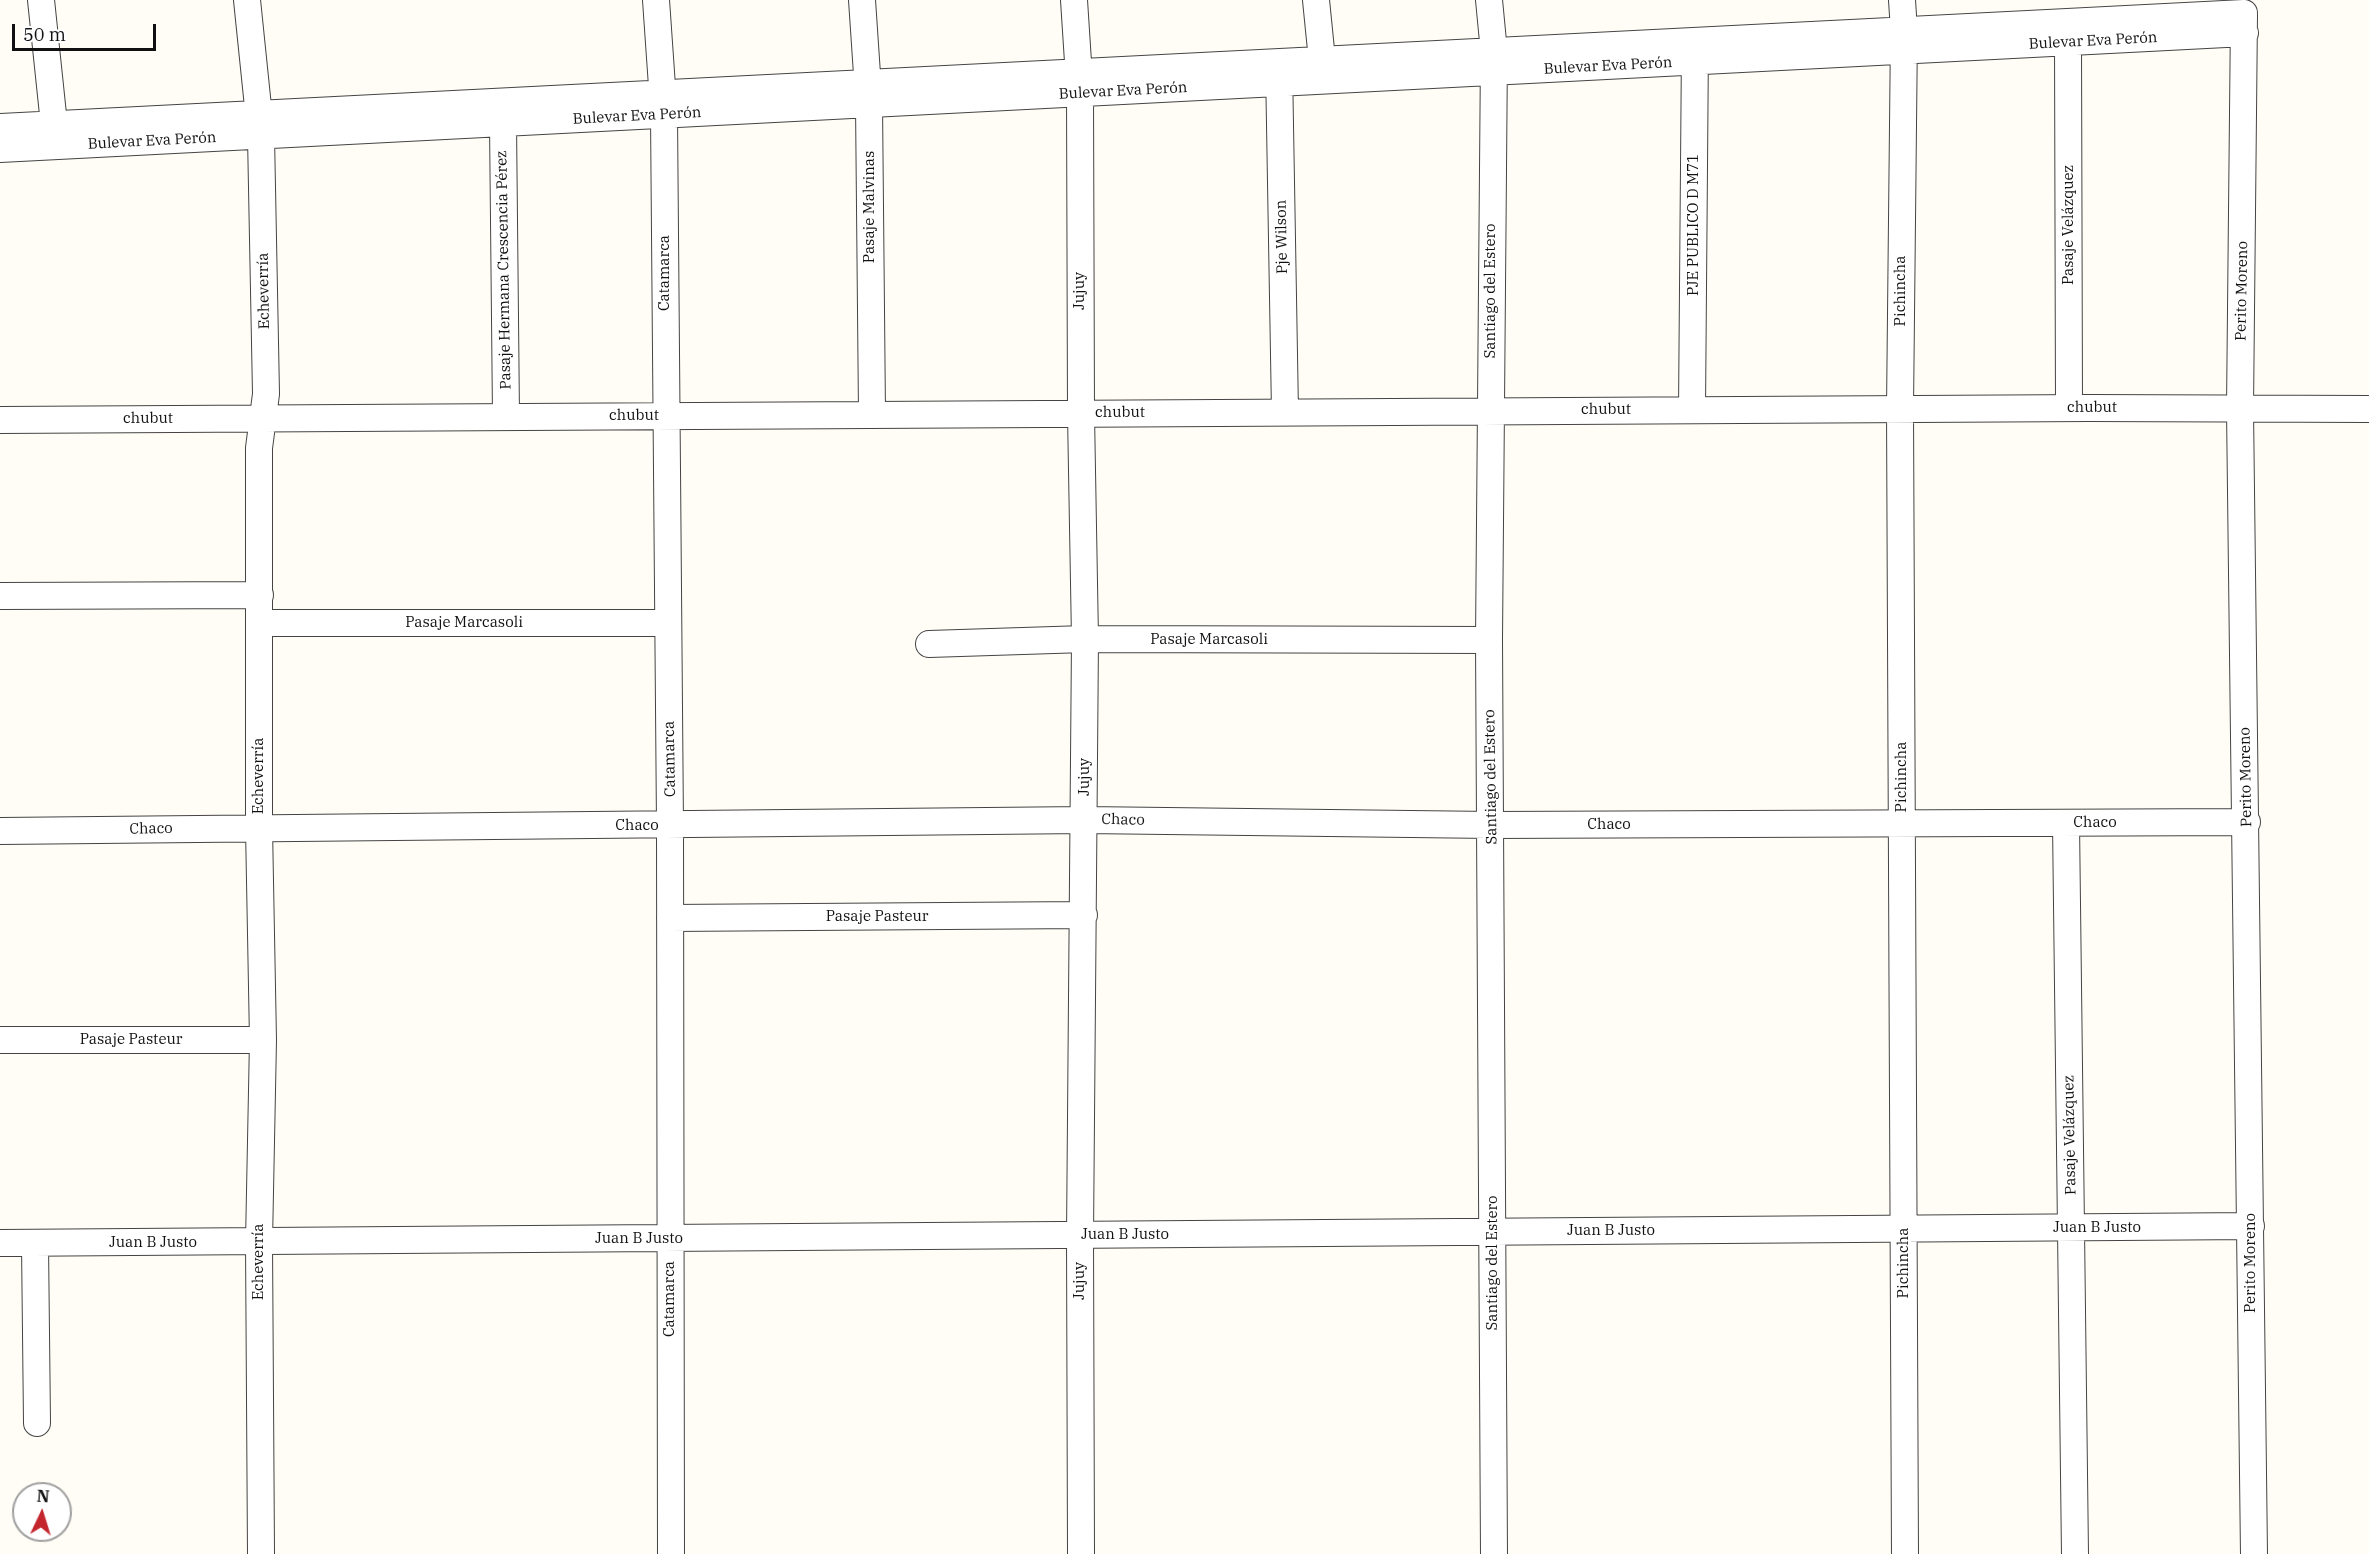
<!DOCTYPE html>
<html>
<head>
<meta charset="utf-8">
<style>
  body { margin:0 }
  #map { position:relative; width:2369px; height:1554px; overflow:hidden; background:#fffdf5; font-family:"IBM Plex Serif",serif }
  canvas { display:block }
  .north { position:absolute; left:12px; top:1482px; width:60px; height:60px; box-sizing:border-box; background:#fff; border:2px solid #a0a0a0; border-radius:50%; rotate:4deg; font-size:16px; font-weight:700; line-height:24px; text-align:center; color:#111 }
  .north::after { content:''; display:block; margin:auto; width:21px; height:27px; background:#c4262e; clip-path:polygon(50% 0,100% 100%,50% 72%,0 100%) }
  .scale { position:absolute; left:12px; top:24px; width:144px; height:27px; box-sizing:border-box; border:3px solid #111; border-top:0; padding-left:8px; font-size:18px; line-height:21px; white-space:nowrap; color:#111; -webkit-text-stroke:4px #fff; paint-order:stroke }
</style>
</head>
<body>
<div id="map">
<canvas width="2369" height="1554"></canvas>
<div class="north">N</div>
<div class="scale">50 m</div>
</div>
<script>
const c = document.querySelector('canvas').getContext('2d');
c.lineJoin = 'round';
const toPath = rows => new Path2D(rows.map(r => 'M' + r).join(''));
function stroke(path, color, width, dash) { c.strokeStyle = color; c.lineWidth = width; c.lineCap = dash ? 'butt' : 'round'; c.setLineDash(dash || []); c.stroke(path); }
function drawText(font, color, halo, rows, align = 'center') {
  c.font = font + ' "IBM Plex Serif",serif'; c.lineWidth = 6; c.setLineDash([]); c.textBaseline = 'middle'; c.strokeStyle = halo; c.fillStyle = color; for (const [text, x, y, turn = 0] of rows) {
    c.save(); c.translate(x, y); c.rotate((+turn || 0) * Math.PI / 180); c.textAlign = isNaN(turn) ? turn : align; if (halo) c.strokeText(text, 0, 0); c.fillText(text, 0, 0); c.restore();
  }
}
const minor = toPath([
  [41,0,54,124],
  [247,0,261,136,266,394,259,448,259,828,263,1040,259,1242,261,1554],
  [656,0,664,115,670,825,671,1554],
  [862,0,869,104,872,414],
  [1074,0,1080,93,1081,414,1085,639,1080,1236,1081,1554],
  [1316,0,1322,60],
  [1489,0,1494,52,1489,640,1494,1554],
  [1902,0,1904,31,1900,409,1905,1554],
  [2244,15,2240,409,2254,1554],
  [2068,42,2069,408],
  [1279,67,1285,412],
  [503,123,506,416],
  [0,127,2244,13],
  [0,149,2245,33],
  [1692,410,1695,44],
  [0,420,2089,408,2369,409],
  [0,596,260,595],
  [260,623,668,623],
  [929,644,1085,639,1489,640],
  [2066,823,2075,1554],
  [0,831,1085,820,1492,825,2247,822],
  [670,918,1084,915],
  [0,1040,263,1040],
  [0,1243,2251,1226],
  [35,1244,37,1423]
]);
stroke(minor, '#444', 28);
stroke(minor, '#fff', 26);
drawText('15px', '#111', '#fff', [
  ["Bulevar Eva Perón",2093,41,-3],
  ["Bulevar Eva Perón",1608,66,-3],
  ["Bulevar Eva Perón",1123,91,-3],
  ["Bulevar Eva Perón",637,116,-3],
  ["Bulevar Eva Perón",152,141,-3],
  ["Pasaje Malvinas",870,207,-90],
  ["PJE PUBLICO D M71",1694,225,-90],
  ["Pasaje Velázquez",2069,225,-90],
  ["Pje Wilson",1282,237,-91],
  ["Pasaje Hermana Crescencia Pérez",504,270,-91],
  ["Catamarca",665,273,-90],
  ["Echeverría",264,291,-91],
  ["Jujuy",1080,291,-90],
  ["Santiago del Estero",1491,291,-90],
  ["Pichincha",1901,291,-90],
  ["Perito Moreno",2242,291,-89],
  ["chubut",2092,408],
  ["chubut",1606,410],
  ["chubut",1120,413],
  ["chubut",634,416],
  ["chubut",148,419],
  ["Pasaje Marcasoli",464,623],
  ["Pasaje Marcasoli",1209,640],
  ["Catamarca",670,759,-91],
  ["Echeverría",259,776,-90],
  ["Jujuy",1085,777,-90],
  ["Santiago del Estero",1491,777,-91],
  ["Pichincha",1902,777,-90],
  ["Perito Moreno",2246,777,-91],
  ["Chaco",1123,820,1],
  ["Chaco",2095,823],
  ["Chaco",1609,825],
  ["Chaco",637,826],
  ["Chaco",151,829,-1],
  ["Pasaje Pasteur",877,917],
  ["Pasaje Pasteur",131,1040],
  ["Pasaje Velázquez",2070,1135,-91],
  ["Juan B Justo",2097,1228],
  ["Juan B Justo",1611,1231],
  ["Juan B Justo",1125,1235],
  ["Juan B Justo",639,1239],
  ["Juan B Justo",153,1243],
  ["Echeverría",259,1262,-90],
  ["Santiago del Estero",1493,1263,-90],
  ["Pichincha",1904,1263,-90],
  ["Perito Moreno",2251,1263,-90],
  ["Jujuy",1080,1281,-90],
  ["Catamarca",670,1299,-90]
]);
</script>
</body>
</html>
